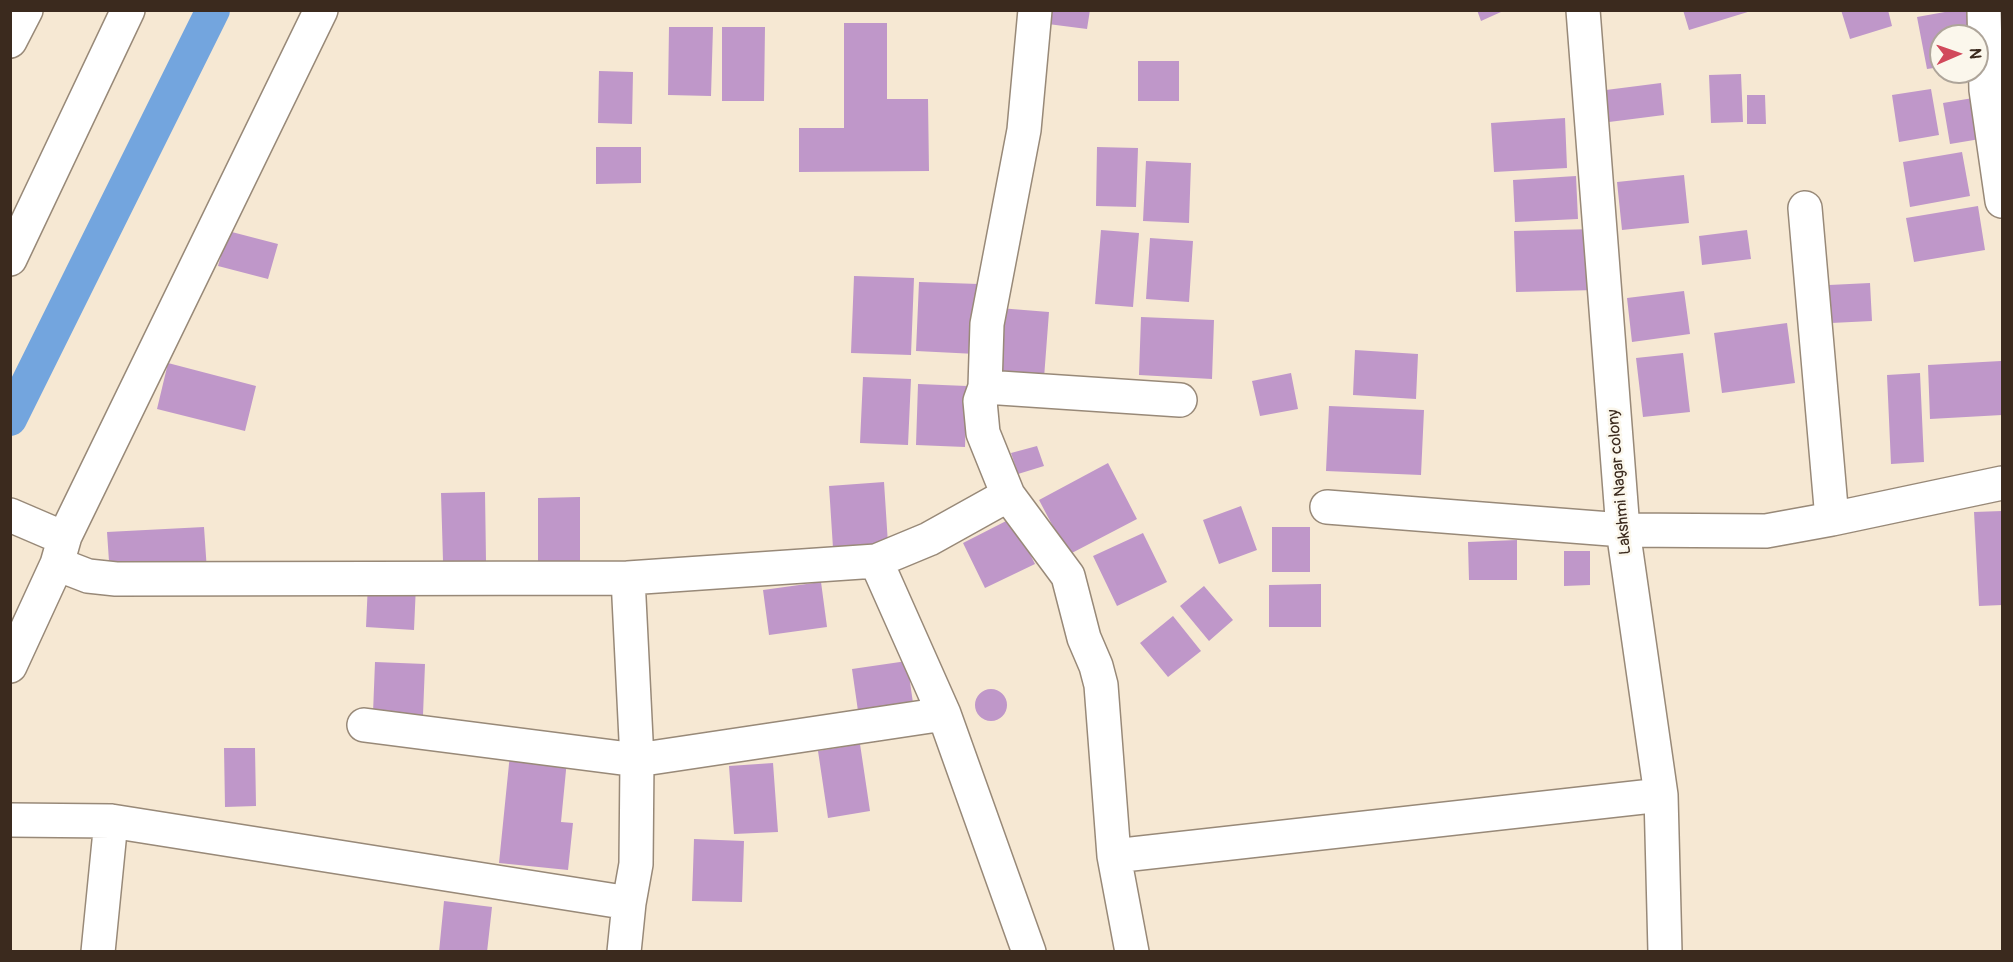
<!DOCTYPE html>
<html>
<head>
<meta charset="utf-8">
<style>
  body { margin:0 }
  #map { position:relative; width:2013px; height:962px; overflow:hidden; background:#f6e8d3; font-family:Pangolin,sans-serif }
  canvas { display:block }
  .frame { position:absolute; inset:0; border:12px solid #3b2a1e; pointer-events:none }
  .north { position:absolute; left:1929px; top:24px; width:60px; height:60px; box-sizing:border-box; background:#fbf7ec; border:2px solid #aea59a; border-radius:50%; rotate:88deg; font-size:16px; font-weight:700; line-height:24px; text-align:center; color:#3b2a1e }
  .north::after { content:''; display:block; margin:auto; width:21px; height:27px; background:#d1495b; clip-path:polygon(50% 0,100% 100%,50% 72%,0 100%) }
</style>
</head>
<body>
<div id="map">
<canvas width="2013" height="962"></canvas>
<div class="frame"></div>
<div class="north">N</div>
</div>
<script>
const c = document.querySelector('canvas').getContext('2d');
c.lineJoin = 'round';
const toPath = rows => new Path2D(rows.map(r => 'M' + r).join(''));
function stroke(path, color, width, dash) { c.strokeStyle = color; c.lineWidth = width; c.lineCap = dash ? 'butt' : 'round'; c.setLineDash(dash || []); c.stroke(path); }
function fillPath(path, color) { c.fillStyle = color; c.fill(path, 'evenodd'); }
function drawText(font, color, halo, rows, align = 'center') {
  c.font = font + ' Pangolin,sans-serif'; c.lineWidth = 5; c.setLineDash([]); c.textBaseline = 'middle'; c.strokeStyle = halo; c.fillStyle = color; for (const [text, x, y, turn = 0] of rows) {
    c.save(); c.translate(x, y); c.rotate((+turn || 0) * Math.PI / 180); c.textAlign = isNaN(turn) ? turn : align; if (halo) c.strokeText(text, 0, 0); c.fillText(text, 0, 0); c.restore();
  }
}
stroke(toPath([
  [10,419,213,10]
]), '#73a5de', 34);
fillPath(toPath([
  [1050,10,1090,10,1087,29,1048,24],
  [1477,10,1501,10,1501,12,1481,21],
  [1683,10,1751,10,1751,11,1689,30],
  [1841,10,1888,10,1892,26,1850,39],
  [1956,10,1966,10,1970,36,1941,36,1941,67,1927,69,1917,17],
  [844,23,887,23,887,99,928,99,929,171,799,172,799,128,844,128],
  [669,27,713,27,711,96,668,95],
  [722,27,765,27,764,101,722,101],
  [1138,61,1179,61,1179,101,1138,101],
  [599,71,633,72,632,124,598,123],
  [1741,74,1743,122,1711,123,1709,75],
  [1661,83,1664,115,1609,122,1606,90],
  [1931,89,1939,135,1899,142,1892,95],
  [1747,95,1765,95,1766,124,1747,124],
  [1973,98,1980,139,1950,144,1943,103],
  [1565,118,1567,168,1494,172,1491,123],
  [596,147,641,147,641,183,596,184],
  [1097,147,1138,148,1136,207,1096,206],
  [1962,152,1970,196,1910,207,1903,162],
  [1146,161,1191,163,1189,223,1143,221],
  [1684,175,1689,223,1622,230,1617,182],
  [1576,176,1578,219,1515,222,1513,180],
  [1978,206,1985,250,1914,262,1906,218],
  [1595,229,1596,290,1516,292,1514,231],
  [1101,230,1139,233,1133,307,1095,304],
  [1747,230,1751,259,1702,265,1699,236],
  [228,231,278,244,268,279,218,266],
  [1150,238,1193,241,1189,302,1146,299],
  [854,276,914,278,911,355,851,353],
  [919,282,979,284,976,354,916,351],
  [1870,283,1872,321,1831,323,1829,285],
  [1684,291,1690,334,1632,342,1627,298],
  [999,308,1049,312,1044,378,994,374],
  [1141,317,1214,320,1212,379,1139,375],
  [1787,323,1795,383,1722,393,1714,333],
  [1355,350,1418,354,1416,399,1353,395],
  [1683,353,1690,412,1643,417,1636,358],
  [2001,361,2002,415,1930,419,1928,365],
  [168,363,256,386,245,431,157,409],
  [1291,373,1298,409,1260,416,1252,381],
  [1920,373,1924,462,1891,464,1887,375],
  [863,377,911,379,908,445,860,443],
  [918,384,967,386,965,447,916,445],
  [1329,406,1424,410,1421,475,1326,471],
  [1037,446,1044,466,1018,474,1011,453],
  [1108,463,1137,519,1068,555,1039,500],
  [884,482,888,544,833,548,829,486],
  [485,492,486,561,443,561,441,493],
  [580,497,580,566,538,566,538,498],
  [1241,506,1257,550,1219,564,1203,520],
  [2002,511,2002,605,1979,606,1974,512],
  [1012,518,1035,564,985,588,963,543],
  [204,527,207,571,110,576,107,532],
  [1272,527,1310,527,1310,572,1272,572],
  [1143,533,1167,582,1117,606,1093,556],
  [1517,540,1517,580,1469,580,1468,542],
  [1564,551,1590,551,1590,585,1564,586],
  [821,582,827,627,769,635,763,590],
  [368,583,416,585,414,630,366,627],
  [1321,584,1321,627,1269,627,1269,585],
  [1204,586,1233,620,1209,641,1180,606],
  [1173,616,1201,651,1168,677,1140,643],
  [907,661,914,710,859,718,852,669],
  [375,662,425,664,423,715,373,713],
  '975 705a16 16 0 1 1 32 0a16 16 0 1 1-32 0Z',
  [860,744,870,811,828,818,818,751],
  [224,748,255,748,256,806,225,807],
  [510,754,567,760,561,822,573,823,568,870,499,863],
  [773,763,778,832,734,834,729,766],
  [694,839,744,841,742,902,692,901],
  [444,901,492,907,487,952,439,952]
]), '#bf97c9');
const street = toPath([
  [1035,10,1024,130,987,324,985,387,980,401,983,433,1008,495,1068,576,1084,638,1096,666,1101,685,1114,856,1132,952],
  [1583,10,1623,530,1661,795,1665,952],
  [1984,10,1986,90,2002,201],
  [10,41,26,10],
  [1805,208,1832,519],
  [985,387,1180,400],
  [1327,507,1623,530,1766,531,1832,519,2002,483],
  [10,515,59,536,65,536],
  [876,561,944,714,1029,952],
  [57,564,88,576,116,579,628,578],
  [10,666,57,564,65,536,321,10],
  [364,725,637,760,944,714],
  [10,820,111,821,629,903,636,864,637,760,628,578,876,561,929,539,1008,495],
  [1114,856,1661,795],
  [98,952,111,821],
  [624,952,629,903]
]);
const highway = toPath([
  [10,259,128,10]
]);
stroke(street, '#988978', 36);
stroke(highway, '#988978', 36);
stroke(street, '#fff', 33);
stroke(highway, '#fff', 33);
drawText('16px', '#3b2a1e', '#fbf7ec', [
  ["Lakshmi Nagar colony",1620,482,-95]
]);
</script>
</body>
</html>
